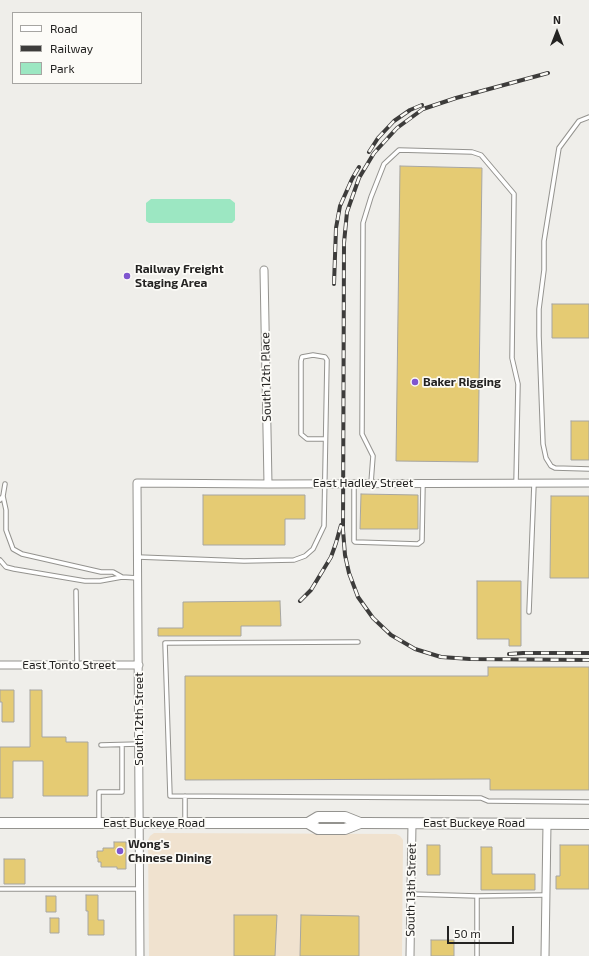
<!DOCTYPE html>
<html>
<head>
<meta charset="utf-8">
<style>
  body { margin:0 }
  #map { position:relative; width:589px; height:956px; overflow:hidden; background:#efeeea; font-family:"Exo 2",sans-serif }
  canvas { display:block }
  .legend { position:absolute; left:12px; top:12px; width:130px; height:72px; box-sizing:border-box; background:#fcfbf7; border:1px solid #a6a5a2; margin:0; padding:5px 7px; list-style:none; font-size:12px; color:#242322 }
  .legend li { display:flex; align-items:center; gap:8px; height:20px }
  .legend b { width:20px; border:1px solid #a6a5a2 }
  .north { position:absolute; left:537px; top:12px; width:40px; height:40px; -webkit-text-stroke:3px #fcfbf7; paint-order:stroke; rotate:0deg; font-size:11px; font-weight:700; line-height:16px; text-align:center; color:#242322 }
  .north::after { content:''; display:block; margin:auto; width:14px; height:18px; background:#242322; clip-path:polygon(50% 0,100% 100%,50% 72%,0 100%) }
  .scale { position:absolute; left:447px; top:926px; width:67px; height:18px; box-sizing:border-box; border:2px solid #242322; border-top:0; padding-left:5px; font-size:12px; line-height:14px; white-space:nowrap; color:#242322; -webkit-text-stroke:3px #fcfbf7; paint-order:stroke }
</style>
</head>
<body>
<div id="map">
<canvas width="589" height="956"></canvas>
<ul class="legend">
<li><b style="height:5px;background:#fff"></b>Road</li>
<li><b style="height:5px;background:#3d3c3b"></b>Railway</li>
<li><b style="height:11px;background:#9ce7c2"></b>Park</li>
</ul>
<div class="north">N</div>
<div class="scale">50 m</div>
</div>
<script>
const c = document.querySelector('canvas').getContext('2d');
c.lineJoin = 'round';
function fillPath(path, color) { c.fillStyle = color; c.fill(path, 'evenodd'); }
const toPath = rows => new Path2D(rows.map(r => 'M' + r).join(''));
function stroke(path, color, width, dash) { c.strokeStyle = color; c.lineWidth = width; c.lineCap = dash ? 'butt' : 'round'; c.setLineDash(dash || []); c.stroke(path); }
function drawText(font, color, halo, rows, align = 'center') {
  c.font = font + ' "Exo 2",sans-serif'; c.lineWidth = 3.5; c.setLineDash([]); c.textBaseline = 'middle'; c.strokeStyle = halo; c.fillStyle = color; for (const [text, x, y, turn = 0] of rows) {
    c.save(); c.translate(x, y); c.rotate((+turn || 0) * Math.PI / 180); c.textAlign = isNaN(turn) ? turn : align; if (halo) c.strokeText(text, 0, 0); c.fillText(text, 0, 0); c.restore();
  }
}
fillPath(toPath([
  [154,833,396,834,400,836,403,840,402,956,149,956,148,840,150,836]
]), '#f0e2cf');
fillPath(toPath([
  [151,199,230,199,235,203,235,220,232,223,149,223,146,221,146,203]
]), '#9ce7c2');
const building = toPath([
  [400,166,482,168,478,462,396,461,400,166],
  [552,304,589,304,589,338,552,338,552,304],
  [571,421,589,421,589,460,571,460,571,421],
  [361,494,418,495,418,529,360,529,361,494],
  [203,495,305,495,305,519,285,519,285,545,203,545,203,495],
  [551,496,589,496,589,578,550,578,551,496],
  [477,581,521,581,521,646,509,646,509,639,477,639,477,581],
  [280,601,281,626,241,626,241,636,158,636,158,628,183,628,183,602,280,601],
  [488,667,589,667,589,790,490,790,490,779,185,780,185,676,488,676,488,667],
  [0,690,14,690,14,722,2,722,2,702,0,702,0,690],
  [30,690,42,690,42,737,66,737,66,742,88,742,88,796,43,796,43,761,13,761,13,798,0,798,0,747,30,747,30,690],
  [114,842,126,842,126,869,117,869,117,867,101,867,101,862,98,862,98,858,97,858,97,851,103,851,103,848,114,848,114,842],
  [427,845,440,845,440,875,427,875,427,845],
  [560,845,589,845,589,889,556,889,556,876,560,876,560,845],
  [481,847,492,847,492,874,535,874,535,890,481,890,481,847],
  [4,859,25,859,25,884,4,884,4,859],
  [86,895,98,895,98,920,104,920,104,935,88,935,88,911,86,911,86,895],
  [46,896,56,896,56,912,46,912,46,896],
  [234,915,277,915,275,956,234,956,234,915],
  [301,915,359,916,359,956,300,956,301,915],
  [50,918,59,918,59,933,50,933,50,918],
  [431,940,454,940,454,956,431,956,431,940]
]);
fillPath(building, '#e5cb73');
stroke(building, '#a7a6a2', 1);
const lane = toPath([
  [589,117,579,121,559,148,544,241,544,270,539,309,539,336,543,444,546,458,551,466,555,468,589,469],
  [371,483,373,456,362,434,363,223,371,197,384,164,399,150,472,152,481,155,514,194,512,358,518,384,516,483],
  [354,484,354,541,355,542,418,544,422,541,423,484],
  [3,496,6,510,6,530,13,549,22,554,101,572,113,572,122,577],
  [0,500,3,496,5,484],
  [138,557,244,561,294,560,305,556,313,549,324,526,327,360,325,357,313,355,302,357,301,361,301,434,307,439,325,439],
  [0,560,6,567,14,569,85,581,100,581,122,577,138,578],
  [76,591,77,665],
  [529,612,534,484],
  [358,642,165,643,170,796,481,798,488,801,589,802],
  [101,745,139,744],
  [185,796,185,822],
  [99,822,99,792,122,792,122,745],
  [0,889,140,889],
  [411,894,477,896,545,895],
  [477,956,477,896]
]);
const street = toPath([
  [264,270,268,484],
  [0,665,139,665],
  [140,956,137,483,268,484,589,483],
  [410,956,412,823],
  [545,956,547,824]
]);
const secondary = toPath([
  [0,823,308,823,318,817,345,817,360,823,364,823,589,824],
  [308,823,318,829,345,829,360,823]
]);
stroke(lane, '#94938f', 5.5);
stroke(street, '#94938f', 9);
stroke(secondary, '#94938f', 12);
stroke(lane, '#fff', 3.5);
stroke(street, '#fff', 7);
stroke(secondary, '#fff', 10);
const rail = toPath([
  [548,73,456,98,423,109,397,128,374,153,359,178,347,212,344,243,343,530,345,555,349,573,358,597,373,618,391,635,415,649,441,657,470,659,589,660],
  [369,152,378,138,394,121,410,110,422,105],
  [334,284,336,228,340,206,352,179,359,167],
  [300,601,311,590,331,557,336,543,341,525],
  [509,654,523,653,589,653]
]);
stroke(rail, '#3d3c3b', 4);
stroke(rail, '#fcfbf7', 2.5, [8]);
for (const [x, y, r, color] of [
  [127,276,4,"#7f56cf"],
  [415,382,4,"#7f56cf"],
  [120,851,4,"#7f56cf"]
]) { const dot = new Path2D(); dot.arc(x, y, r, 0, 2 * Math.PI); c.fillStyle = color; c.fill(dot); stroke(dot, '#fcfbf7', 1.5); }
drawText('bold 12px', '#242322', '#fcfbf7', [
  ["Railway Freight",135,269],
  ["Staging Area",135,283],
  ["Baker Rigging",423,382],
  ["Wong's",128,844],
  ["Chinese Dining",128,858]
], 'left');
drawText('12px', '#242322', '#fcfbf7', [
  ["South 12th Place",266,377,-91],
  ["East Hadley Street",363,483],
  ["East Tonto Street",69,665],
  ["South 12th Street",139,719,-90],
  ["East Buckeye Road",154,823],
  ["East Buckeye Road",474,823],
  ["South 13th Street",411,890,-89]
]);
</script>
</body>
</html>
